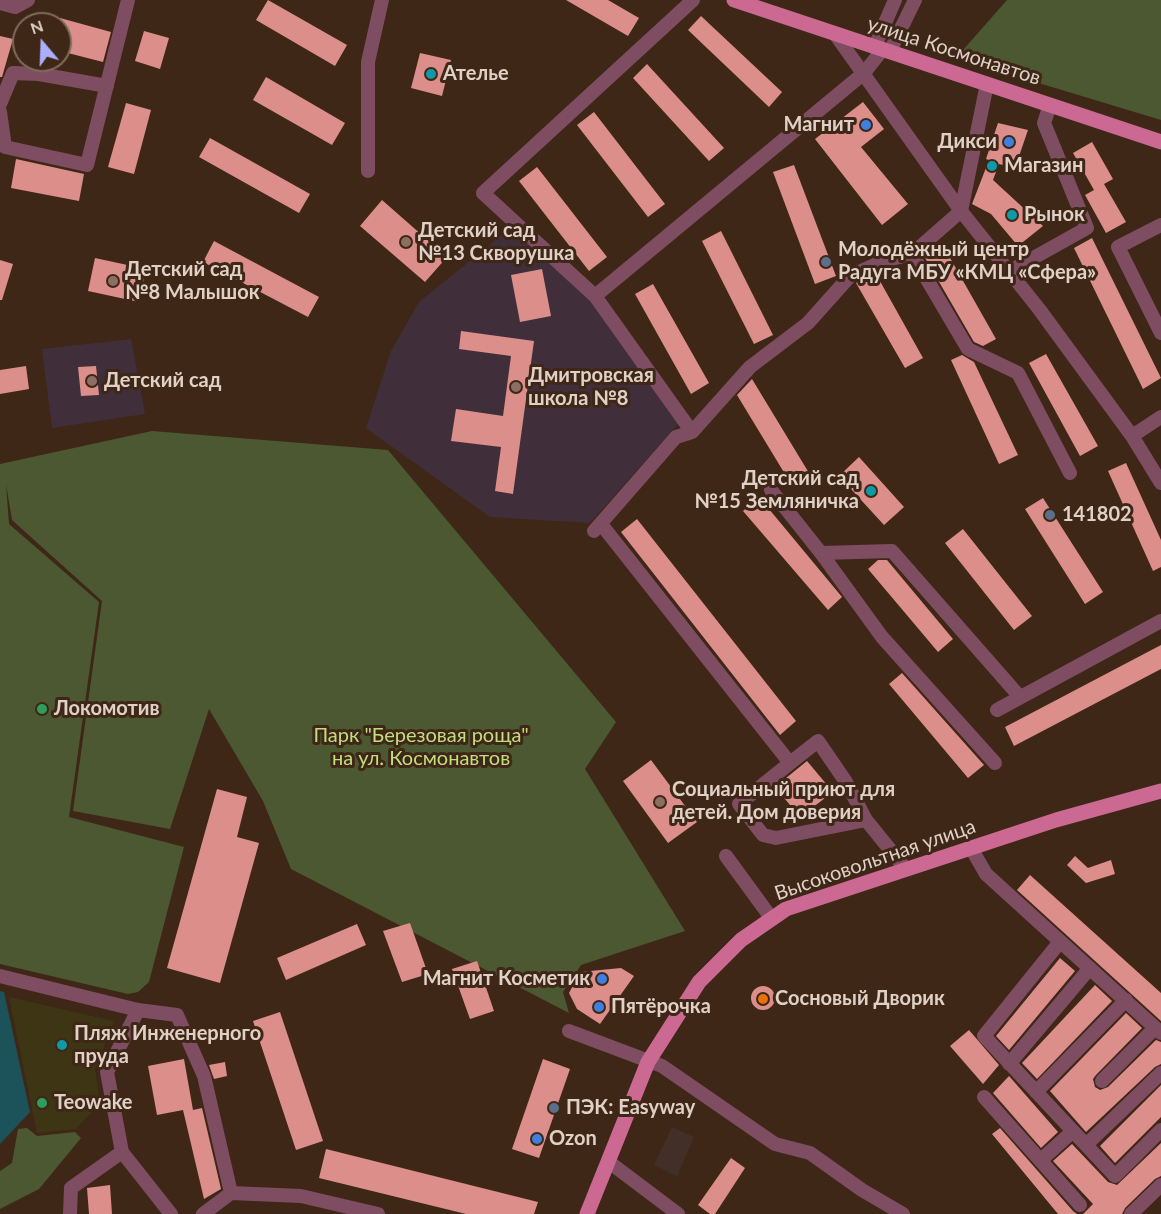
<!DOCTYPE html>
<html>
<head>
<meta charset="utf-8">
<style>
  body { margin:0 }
  #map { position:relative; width:1161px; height:1214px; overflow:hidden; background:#3f2717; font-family:Lato,sans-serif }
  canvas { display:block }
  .north { position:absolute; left:12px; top:12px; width:60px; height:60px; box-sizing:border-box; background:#3f2717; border:2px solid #7f6b5d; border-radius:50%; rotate:341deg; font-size:16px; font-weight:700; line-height:24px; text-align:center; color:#e0d0c6 }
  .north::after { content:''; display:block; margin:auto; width:21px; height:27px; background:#abaffb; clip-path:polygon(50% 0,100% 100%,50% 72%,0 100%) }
</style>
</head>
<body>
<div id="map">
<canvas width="1161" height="1214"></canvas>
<div class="north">N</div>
</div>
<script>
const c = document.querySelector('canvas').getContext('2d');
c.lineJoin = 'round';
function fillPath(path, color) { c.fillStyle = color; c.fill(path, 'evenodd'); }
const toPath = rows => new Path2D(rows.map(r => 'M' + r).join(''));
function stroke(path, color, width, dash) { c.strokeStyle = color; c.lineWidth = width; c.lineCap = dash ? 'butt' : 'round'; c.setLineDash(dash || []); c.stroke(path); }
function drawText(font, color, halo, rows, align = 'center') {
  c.font = font + ' Lato,sans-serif'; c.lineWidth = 6; c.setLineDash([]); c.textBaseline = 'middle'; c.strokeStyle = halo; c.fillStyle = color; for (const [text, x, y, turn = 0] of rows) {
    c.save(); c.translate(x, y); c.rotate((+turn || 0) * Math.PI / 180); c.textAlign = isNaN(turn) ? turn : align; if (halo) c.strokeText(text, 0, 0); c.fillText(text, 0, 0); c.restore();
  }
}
fillPath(toPath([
  [672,1127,694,1137,677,1176,654,1165]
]), '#423028');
fillPath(toPath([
  [512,227,587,294,678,424,590,523,490,517,366,428,391,351,419,302],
  [131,339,145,414,52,428,42,349]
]), '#402f3a');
fillPath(toPath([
  [1007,0,1161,0,1161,120,956,58],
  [152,431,388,450,616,722,585,769,685,931,581,965,563,992,569,1013,291,869,263,801,209,709,170,829,73,811,102,601,12,520,6,484,9,524,99,602,69,817,184,847,149,982,138,992,128,994,0,964,0,464],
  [27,1128,37,1136,75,1132,81,1138,39,1189,0,1209,0,1171,12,1163,18,1129]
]), '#4c5831');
fillPath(toPath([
  [9,997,114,1021,95,1069,100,1103,76,1129,37,1133]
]), '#3d3514');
fillPath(toPath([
  [0,991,4,992,30,1112,0,1144]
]), '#1c535b');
fillPath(toPath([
  [268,0,347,45,335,66,256,20],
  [566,0,608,0,639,18,628,36],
  [701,16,782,92,769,107,688,30],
  [60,18,111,32,103,62,60,51],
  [144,31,169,38,160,69,135,61],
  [0,36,13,39,2,77,0,77],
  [420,53,451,60,442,96,411,88],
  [647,64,724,148,709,161,633,78],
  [266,77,345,123,332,145,253,100],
  [863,102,884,129,861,147,908,204,882,225,815,139],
  [126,103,151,110,134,174,108,167],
  [594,112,665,204,648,217,577,125],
  [998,123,1028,130,1015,168,999,164,993,180,1043,226,1018,246,991,214,972,204,989,160,986,159],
  [210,138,310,194,299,213,199,157],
  [1092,142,1113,179,1104,184,1126,222,1106,233,1085,195,1094,190,1073,153],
  [16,159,84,174,79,201,11,188],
  [794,165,836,276,815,284,773,172],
  [537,167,607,257,589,271,519,181],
  [382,200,447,257,425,282,360,226],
  [721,231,773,335,754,344,702,241],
  [1092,238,1161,378,1143,389,1074,248],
  [214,241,319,297,308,317,203,262],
  [941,242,996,339,983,346,974,342,924,256],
  [95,258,146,269,139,302,88,291],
  [0,260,13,264,2,300,0,300],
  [542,269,551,316,520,322,511,275],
  [876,274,923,358,905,368,856,283],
  [653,284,709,383,691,394,635,294],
  [461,331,534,341,513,494,495,491,501,447,451,441,456,409,503,416,511,356,459,349],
  [1046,354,1098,446,1080,456,1029,363],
  [962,355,974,362,1018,455,999,464,951,360],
  [26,366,29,389,0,394,0,370],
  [96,366,99,395,81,396,78,367],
  [752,379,809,473,791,484,737,395],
  [859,457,904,507,884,525,839,476],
  [1126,463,1161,540,1161,567,1153,571,1108,471],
  [759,497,842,597,828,610,743,511],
  [1043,498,1103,592,1085,604,1025,509],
  [637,519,796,721,780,735,621,532],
  [963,529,1032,616,1014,630,945,543],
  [878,560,887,560,953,639,938,652,868,569],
  [1161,645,1161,669,1014,746,1005,727],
  [902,673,984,765,968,778,889,684],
  [651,760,697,822,668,843,623,781],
  [807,761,833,792,800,817,775,787],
  [217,789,247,797,237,837,259,843,220,983,167,968],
  [1075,856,1088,868,1111,860,1115,874,1086,883,1067,865],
  [1030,875,1161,993,1161,1021,1017,890],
  [410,923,428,974,402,982,383,931],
  [357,924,366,945,286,980,277,958],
  [1060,958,1075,971,1009,1050,996,1036],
  [477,961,494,1011,470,1019,452,969],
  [621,968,634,976,600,1024,577,1009,569,993,580,972],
  [1095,985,1112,1001,1037,1079,1022,1063],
  '751 998a12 12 0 1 1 24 0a12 12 0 1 1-24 0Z',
  [280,1012,323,1141,296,1150,253,1021],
  [1126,1013,1142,1028,1096,1075,1093,1079,1095,1087,1100,1090,1108,1087,1156,1040,1161,1042,1161,1064,1155,1067,1086,1132,1050,1091],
  [969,1030,999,1065,983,1084,950,1046],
  [184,1059,193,1110,202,1108,221,1189,204,1199,183,1110,157,1115,148,1066],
  [543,1059,570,1069,539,1158,512,1149],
  [225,1062,227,1076,214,1079,209,1065],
  [1009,1076,1058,1132,1041,1148,993,1093],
  [1161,1085,1161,1117,1115,1163,1100,1146],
  [1000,1128,1073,1211,1077,1214,1058,1214,992,1134],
  [1161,1143,1161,1176,1155,1179,1125,1208,1122,1214,1083,1214,1093,1204,1053,1161,1072,1144,1108,1182,1117,1185],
  [326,1149,538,1202,534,1214,466,1214,319,1178],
  [731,1158,745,1168,715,1214,710,1214,698,1205],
  [110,1185,112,1214,89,1214,87,1188]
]), '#dc8e8b');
stroke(toPath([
  [693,0,483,193,595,296,692,432,750,367,808,323,850,276,883,261,912,254,961,211,987,84],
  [0,3,15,7,28,0],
  [835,34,961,211,1039,309,1132,436,1161,483],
  [875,46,895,0],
  [890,51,915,0],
  [0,104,13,73,39,74,107,86],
  [0,112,5,147,87,165,128,0],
  [368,171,368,62,382,0],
  [1161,225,1118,247,1161,333],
  [912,254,968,349,1018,373,1070,473],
  [1010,271,1087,228,1044,123,1050,105],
  [595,296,864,73,883,49],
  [1132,436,1161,417],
  [771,490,821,553,892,551,1020,697],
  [601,524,790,763,818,741,846,782,866,820,905,868],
  [594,531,676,437,692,432],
  [821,553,882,637,995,763],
  [997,710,1161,621],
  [790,763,739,804,763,835,776,838,866,820],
  [971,848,986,874,1161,1033],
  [726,856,772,919],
  [1059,943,984,1036,1115,1176,1161,1130],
  [0,976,138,1010,177,1015,204,1076,231,1193,301,1196,378,1214],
  [569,1031,662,1066,775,1144,810,1153,862,1190,903,1214],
  [1009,1064,1090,968],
  [1102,1081,1155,1028],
  [1036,1092,1126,1000],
  [984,1097,1080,1205],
  [1086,1145,1161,1073],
  [122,1152,107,1072,138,1010],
  [1041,1160,1073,1131],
  [609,1162,678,1214],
  [70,1214,71,1188,122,1152,171,1214],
  [203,1214,231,1193],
  [1131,1214,1161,1185]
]), '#7e4d61', 14);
stroke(toPath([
  [734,0,1161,142],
  [587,1214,648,1062,699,982,741,940,786,909,1056,820,1161,791]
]), '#cc6993', 15);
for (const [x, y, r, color] of [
  [431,74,6,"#0f9aa8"],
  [866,125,6,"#3f7fe0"],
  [1009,142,6,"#3f7fe0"],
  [992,166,6,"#0f9aa8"],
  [1012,215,6,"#0f9aa8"],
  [406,242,6,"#8d6e63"],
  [826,262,6,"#5c6f8a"],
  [113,281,6,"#8d6e63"],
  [92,381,6,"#8d6e63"],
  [516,387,6,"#8d6e63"],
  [871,491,6,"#0f9aa8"],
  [1050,515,6,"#5c6f8a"],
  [42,709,6,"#2e9e5b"],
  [660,802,6,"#8d6e63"],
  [602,979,6,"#3f7fe0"],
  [763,999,6,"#e8710a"],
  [599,1007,6,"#3f7fe0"],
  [62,1045,6,"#0f9aa8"],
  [42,1103,6,"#2e9e5b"],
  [554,1108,6,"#5c6f8a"],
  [537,1139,6,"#3f7fe0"]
]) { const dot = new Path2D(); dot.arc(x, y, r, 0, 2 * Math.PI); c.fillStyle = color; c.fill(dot); stroke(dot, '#3f2717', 2); }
drawText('20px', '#e0d0c6', '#3f2717', [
  ["улица Космонавтов",954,51,18],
  ["Высоковольтная улица",875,860,-19]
]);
drawText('bold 20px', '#e0d0c6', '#3f2717', [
  ["Ателье",443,74],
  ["Магнит",854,125,"right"],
  ["Дикси",997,142,"right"],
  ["Магазин",1004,166],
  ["Рынок",1024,215],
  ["Детский сад",418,231],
  ["№13 Скворушка",418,254],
  ["Молодёжный центр",838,250],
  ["Радуга МБУ «КМЦ «Сфера»",838,273],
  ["Детский сад",125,270],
  ["№8 Малышок",125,293],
  ["Дмитровская",528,376],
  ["школа №8",528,399],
  ["Детский сад",104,381],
  ["Детский сад",859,479,"right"],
  ["№15 Земляничка",859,502,"right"],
  ["141802",1062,515],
  ["Локомотив",54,709],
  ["Социальный приют для",672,790],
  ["детей. Дом доверия",672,813],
  ["Магнит Косметик",590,979,"right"],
  ["Сосновый Дворик",775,999],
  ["Пятёрочка",611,1007],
  ["Пляж Инженерного",74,1034],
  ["пруда",74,1057],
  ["Teowake",54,1103],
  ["ПЭК: Easyway",566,1108],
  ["Ozon",549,1139]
], 'left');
drawText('20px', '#c1de7f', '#3f2717', [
  ["Парк \"Березовая роща\"",421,736],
  ["на ул. Космонавтов",421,759]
]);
</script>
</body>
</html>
